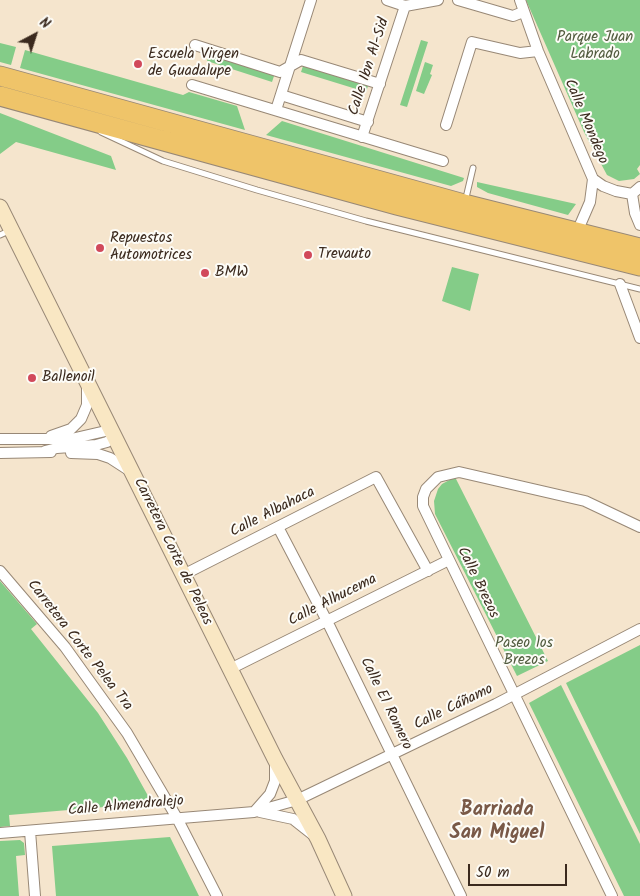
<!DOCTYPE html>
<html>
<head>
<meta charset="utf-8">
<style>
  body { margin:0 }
  #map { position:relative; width:640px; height:896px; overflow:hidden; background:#f5e5cd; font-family:Kalam,sans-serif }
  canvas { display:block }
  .north { position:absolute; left:10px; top:10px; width:50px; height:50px; -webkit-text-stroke:4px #fdfcf7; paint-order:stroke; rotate:40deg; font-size:14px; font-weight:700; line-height:20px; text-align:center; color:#3b2a1e }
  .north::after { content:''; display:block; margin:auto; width:18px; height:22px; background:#3b2a1e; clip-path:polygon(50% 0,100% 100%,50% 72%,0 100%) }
  .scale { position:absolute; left:468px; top:864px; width:99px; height:22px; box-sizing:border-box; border:2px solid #3b2a1e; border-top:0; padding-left:6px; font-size:15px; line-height:18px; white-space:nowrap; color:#3b2a1e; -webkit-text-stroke:4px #fdfcf7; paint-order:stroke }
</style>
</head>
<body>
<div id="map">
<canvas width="640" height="896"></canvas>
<div class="north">N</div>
<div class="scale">50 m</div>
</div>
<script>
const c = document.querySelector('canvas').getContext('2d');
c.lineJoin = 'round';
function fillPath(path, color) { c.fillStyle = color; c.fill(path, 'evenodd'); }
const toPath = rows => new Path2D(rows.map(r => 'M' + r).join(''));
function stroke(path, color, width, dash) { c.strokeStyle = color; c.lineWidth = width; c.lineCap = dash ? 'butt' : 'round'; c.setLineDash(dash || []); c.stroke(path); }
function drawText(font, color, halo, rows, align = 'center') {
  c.font = font + ' Kalam,sans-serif'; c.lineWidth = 4; c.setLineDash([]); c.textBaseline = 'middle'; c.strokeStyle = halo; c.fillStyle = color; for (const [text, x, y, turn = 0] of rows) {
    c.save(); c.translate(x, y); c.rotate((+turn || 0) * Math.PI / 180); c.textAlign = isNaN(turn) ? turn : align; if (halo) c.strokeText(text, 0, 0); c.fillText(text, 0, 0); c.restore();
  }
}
fillPath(toPath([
  [526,0,640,0,640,165,637,169,640,174,634,179,619,181,607,175,584,132],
  [421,40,428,42,407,107,400,105],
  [0,43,16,47,11,65,0,62],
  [25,50,183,95,189,92,237,106,245,130,20,68],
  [210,52,275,73,272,82,207,61],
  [425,62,433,65,430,74,432,75,424,94,416,91],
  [304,63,369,83,366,92,301,72],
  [0,113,111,156,116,170,16,142,0,154],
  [282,121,464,178,463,181,451,186,266,135],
  [477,182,576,204,568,215,488,193,477,187],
  [452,267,479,274,470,311,442,301],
  [455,477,548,661,517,676,435,514,434,501,438,489,442,484],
  [0,581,37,624,31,629,98,713,127,758,152,803,9,815,10,826,0,827],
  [640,645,640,834,566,683],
  [561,685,640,844,640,896,624,896,529,703],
  [170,837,199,896,56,896,52,846],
  [20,840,24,843,25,855,16,856,19,896,0,896,0,841]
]), '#84cc88');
const lane = toPath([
  [101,132,163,161,257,190,366,221,640,289],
  [465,202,473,168],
  [0,235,11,230]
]);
const street = toPath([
  [387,0,405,6,438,0],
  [458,0,513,16,523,12],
  [520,0,538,51,593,179,590,202,577,232],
  [195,45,280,72,301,60,380,84],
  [192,85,443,161],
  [281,95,368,122],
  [276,110,311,0],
  [446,125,472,42,520,53,538,51],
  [362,137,405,6],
  [593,179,603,186,616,191,632,194,640,187],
  [632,194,635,213,640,225],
  [620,284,640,338],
  [51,436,71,429,81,419,87,405,87,388],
  [0,439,71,439,110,430,114,437,107,442,96,445,57,448,45,451],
  [0,453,51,452],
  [71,453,98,454,110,458,127,469],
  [278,527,327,621,461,896],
  [0,571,65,647,127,733,177,818,217,896],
  [183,575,376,477,428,571],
  [230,669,449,560],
  [255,811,270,794,275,781,275,762],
  [260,812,293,819,312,834],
  [30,831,35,896],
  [0,833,254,812,297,800,496,704,640,629],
  [612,896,423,506,423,497,426,489,438,477,459,472,585,501,640,527]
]);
const secondary = toPath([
  [0,207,275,759,318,839,344,896]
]);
const highway = toPath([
  [0,76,464,204,640,248],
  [0,96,397,205,640,266]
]);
stroke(lane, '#988876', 7);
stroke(street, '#988876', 12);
stroke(secondary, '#988876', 17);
stroke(highway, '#988876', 21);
stroke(lane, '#fff', 5);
stroke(street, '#fff', 10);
stroke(secondary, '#f9e7c3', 15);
stroke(highway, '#efc469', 19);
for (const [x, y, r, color] of [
  [138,64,5,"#d1495b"],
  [100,248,5,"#d1495b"],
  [308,255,5,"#d1495b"],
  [205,273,5,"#d1495b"],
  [32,378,5,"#d1495b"]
]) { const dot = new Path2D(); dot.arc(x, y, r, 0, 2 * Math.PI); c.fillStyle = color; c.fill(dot); stroke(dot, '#fdfcf7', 2); }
drawText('15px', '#515b3e', '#fdfcf7', [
  ["Parque Juan",595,38],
  ["Labrado",595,55],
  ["Paseo los",524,644],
  ["Brezos",524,661]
]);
drawText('15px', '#3b2a1e', '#fdfcf7', [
  ["Escuela Virgen",148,55],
  ["de Guadalupe",148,72],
  ["Repuestos",110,239],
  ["Automotrices",110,256],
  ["Trevauto",318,255],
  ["BMW",215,273],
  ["Ballenoil",42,378]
], 'left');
drawText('15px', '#3b2a1e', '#fdfcf7', [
  ["Calle Ibn Al-Sid",370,67,-72],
  ["Calle Mondego",585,122,67],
  ["Calle Albahaca",273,513,-27],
  ["Carretera Corte de Peleas",172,552,64],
  ["Calle Brezos",477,583,64],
  ["Calle Alhucema",333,601,-27],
  ["Carretera Corte Pelea Tra",79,646,52],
  ["Calle El Romero",385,704,64],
  ["Calle Cáñamo",454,708,-26],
  ["Calle Almendralejo",126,807,-5]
]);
drawText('bold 20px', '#795947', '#fdfcf7', [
  ["Barriada",497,812],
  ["San Miguel",497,835]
]);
</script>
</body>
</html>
